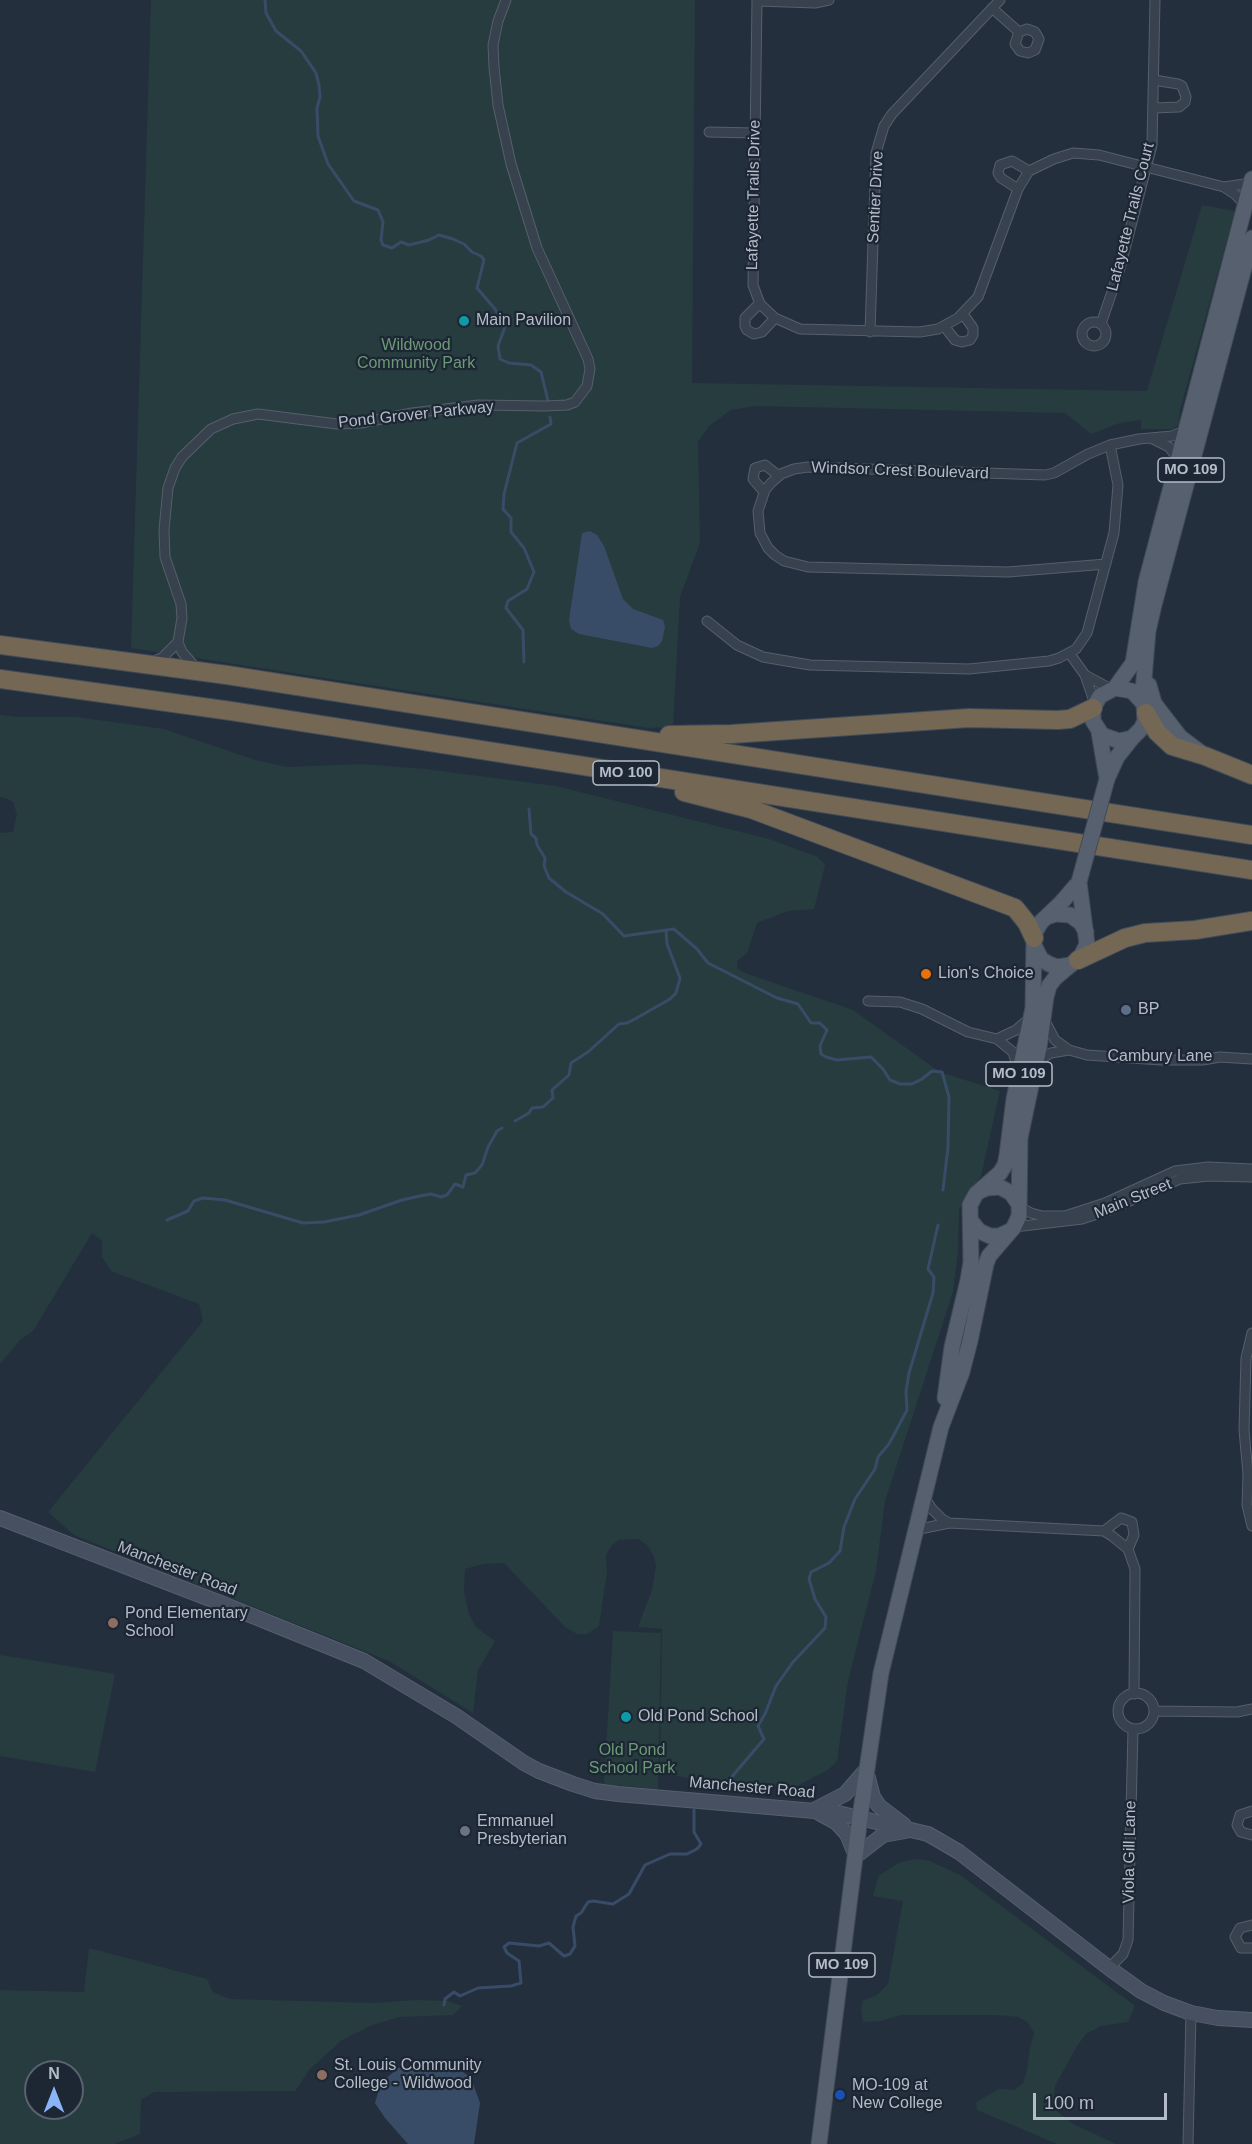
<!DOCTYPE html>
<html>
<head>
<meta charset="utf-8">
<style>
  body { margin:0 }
  #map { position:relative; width:1252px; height:2144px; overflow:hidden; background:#242f3e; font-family:Arial,sans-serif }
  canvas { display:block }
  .north { position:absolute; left:24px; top:2060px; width:60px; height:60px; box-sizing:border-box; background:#1d2633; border:2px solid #59626f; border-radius:50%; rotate:0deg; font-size:16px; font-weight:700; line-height:24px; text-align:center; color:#b4bcc9 }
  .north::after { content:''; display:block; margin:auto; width:21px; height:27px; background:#8ab4f8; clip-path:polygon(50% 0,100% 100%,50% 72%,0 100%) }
  .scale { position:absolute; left:1033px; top:2093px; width:134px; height:27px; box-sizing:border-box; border:3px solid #b4bcc9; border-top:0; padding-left:8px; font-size:18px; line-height:21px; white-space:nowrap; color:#b4bcc9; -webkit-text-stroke:4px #1d2633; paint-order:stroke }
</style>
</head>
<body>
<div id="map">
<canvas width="1252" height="2144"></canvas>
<div class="north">N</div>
<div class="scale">100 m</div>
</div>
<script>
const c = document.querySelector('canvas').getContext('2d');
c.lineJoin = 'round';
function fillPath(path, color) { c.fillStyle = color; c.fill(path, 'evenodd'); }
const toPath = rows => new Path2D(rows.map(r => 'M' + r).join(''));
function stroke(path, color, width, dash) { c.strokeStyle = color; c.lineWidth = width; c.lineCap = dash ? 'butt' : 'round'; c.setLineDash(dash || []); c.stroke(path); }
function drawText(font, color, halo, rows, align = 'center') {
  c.font = font + ' Arial,sans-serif'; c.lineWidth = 4.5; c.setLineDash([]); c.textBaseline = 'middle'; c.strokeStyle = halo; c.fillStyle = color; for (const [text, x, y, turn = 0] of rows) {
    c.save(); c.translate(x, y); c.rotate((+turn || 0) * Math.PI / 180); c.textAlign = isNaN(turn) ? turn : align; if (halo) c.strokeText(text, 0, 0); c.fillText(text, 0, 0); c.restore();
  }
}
fillPath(toPath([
  [151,0,695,0,692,383,1147,391,1202,205,1235,211,1180,410,1179,424,1173,429,1141,429,1141,420,1120,423,1091,434,1065,413,755,406,731,410,709,426,698,442,700,543,680,597,673,727,648,728,131,648],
  [0,715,21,717,76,717,164,729,255,760,287,767,361,764,425,769,556,786,769,839,818,857,825,865,814,909,788,911,757,923,747,953,737,961,738,969,748,974,853,1010,940,1072,1000,1091,981,1176,968,1193,959,1210,958,1252,953,1292,885,1501,876,1571,848,1681,837,1761,828,1770,797,1786,689,1778,660,1773,662,1629,638,1627,652,1590,656,1566,654,1556,647,1545,638,1539,619,1540,612,1545,606,1555,607,1571,599,1626,587,1634,577,1634,565,1627,504,1563,483,1564,465,1569,464,1592,469,1614,476,1627,495,1641,478,1670,473,1713,389,1661,74,1535,48,1512,203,1321,199,1304,111,1271,102,1257,102,1241,92,1233,33,1331,20,1340,0,1364,0,833,13,832,17,814,13,802,6,798,0,797],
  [613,1631,661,1633,658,1789,604,1784],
  [0,1655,115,1674,95,1772,0,1756],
  [916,1859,930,1861,960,1875,1135,2006,1128,2022,1101,2026,1086,2034,1077,2046,1055,2086,1053,2108,1073,2124,1116,2144,1057,2144,977,2110,976,2102,999,2089,1014,2090,1023,2083,1027,2071,1030,2048,1034,2033,1027,2022,1018,2017,997,2015,901,2015,880,2021,863,2022,861,2009,863,2001,877,1995,888,1984,903,1901,873,1896,879,1875,901,1862],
  [89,1948,207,1979,213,1992,229,1999,373,2003,416,2000,448,2001,462,2006,453,2015,400,2017,372,2025,342,2040,310,2069,295,2091,154,2092,141,2100,140,2134,115,2144,0,2144,0,1990,84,1992],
  [36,2072,72,2072,72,2108,36,2108]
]), '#263c3f');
fillPath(toPath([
  [590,531,597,535,604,546,623,599,633,609,663,620,665,627,662,641,658,646,652,648,579,634,571,629,569,620,582,533],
  [422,2065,454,2065,471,2078,480,2103,474,2144,408,2144,385,2118,375,2103,381,2083,398,2068]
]), '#394c67');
stroke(toPath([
  [265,0,266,13,276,31,301,51,316,73,319,85,320,97,317,108,318,136,328,164,354,201,378,210,383,222,381,240,383,245,392,248,401,242,409,245,429,240,439,235,453,239,464,244,472,252,481,256,484,260,477,288,495,309,505,327,498,346,500,359,509,363,531,365,541,372,548,401],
  [524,662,523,630,506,608,508,601,527,589,534,572,524,548,511,532,511,518,503,509,504,494,517,443,551,424,550,417],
  [529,809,531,834,536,838,537,845,545,858,544,866,549,878,566,892,603,914,624,936,674,929,697,949,708,963,777,998,798,1004,811,1023,820,1023,827,1030,820,1046,821,1054,826,1057,837,1060,871,1057,883,1069,890,1080,900,1084,912,1084,922,1079,932,1071,942,1072,949,1097,948,1147,943,1190],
  [515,1121,529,1113,532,1108,543,1107,553,1098,552,1090,569,1075,571,1063,588,1052,619,1024,627,1023,635,1019,670,999,676,993,680,978,667,944,666,930],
  [167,1220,188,1211,194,1201,203,1198,225,1200,303,1223,324,1222,359,1215,402,1200,420,1196,431,1194,441,1197,447,1195,455,1184,463,1187,466,1175,475,1173,482,1165,488,1147,497,1131,502,1128],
  [724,1786,764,1739,758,1726,765,1714,776,1686,793,1662,825,1628,826,1617,815,1599,809,1579,811,1572,829,1563,840,1551,844,1527,855,1499,875,1469,878,1457,889,1444,907,1410,906,1391,909,1373,933,1293,934,1277,928,1269,938,1225],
  [444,2005,445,1999,454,1992,460,1996,478,1988,511,1986,521,1983,519,1961,507,1953,504,1947,509,1943,539,1946,549,1943,564,1956,570,1954,575,1946,573,1927,576,1916,581,1913,588,1902,593,1901,613,1904,629,1894,645,1865,670,1854,687,1854,697,1849,701,1844,694,1832,694,1810]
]), '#394c67', 3);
const street = toPath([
  [757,0,753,285,760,304,775,318,800,329,920,332,938,329,958,318,978,297,1018,189,1029,171,1054,159,1073,153,1099,155,1224,187,1251,183],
  [757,1,815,3,829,0],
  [992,8,1019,32,1015,44,1020,51,1028,53,1035,50,1039,39,1035,32,1027,29,1019,32],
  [1154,108,1179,107,1185,102,1186,97,1182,86,1178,84,1154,80],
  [709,132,754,133],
  [1224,187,1236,195,1245,205],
  [1018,189,1001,178,998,173,1000,165,1012,161,1029,171],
  [760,303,745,318,745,326,747,330,754,334,762,332,775,318],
  '1082 334a12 12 0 1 1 24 0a12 12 0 1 1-24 0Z',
  [1101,324,1120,268,1152,145,1155,0],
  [944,326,955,340,962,342,970,340,973,335,973,328,963,314],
  [870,332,876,153,884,126,892,114,1000,0],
  [1153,439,1169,447,1178,459],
  [764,492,753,479,755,468,765,465,779,476],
  [1106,564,1008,572,808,567,784,561,775,555,768,548,760,533,758,511,765,490,771,483,781,474,794,469,808,467,1045,475,1054,473,1088,454,1110,445,1139,439,1172,436,1186,430],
  [707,621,737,645,763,657,810,665,969,669,1049,661,1059,658,1076,649,1087,633,1114,533,1118,485,1110,445],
  [178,642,182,652,197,669],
  [1070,654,1085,675,1095,704],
  [152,662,163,657,178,642,182,618,181,604,165,557,164,530,168,488,175,468,182,457,211,429,233,419,258,414,337,424,361,423,412,413,478,405,545,406,567,405,575,402,587,386,590,369,588,359,537,248,511,164,498,105,494,67,493,45,498,21,506,0],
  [1085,675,1111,689],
  [868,1001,900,1002,922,1009,968,1032,997,1039,1013,1052,1018,1069],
  [1044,1019,1055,1040,1069,1050,1087,1055,1161,1060,1203,1060,1220,1057,1252,1059],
  [997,1039,1016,1030,1030,1018],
  [1037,1061,1051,1053,1069,1050],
  [1018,1206,1031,1213,1042,1216,1065,1216,1105,1203,1175,1171,1208,1167,1252,1169],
  [1014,1227,1082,1219,1109,1210,1180,1179,1209,1176,1252,1177],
  [1252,1333,1246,1358,1244,1430,1248,1474,1247,1505,1252,1526],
  [924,1497,932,1509,942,1519,949,1523],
  [915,1530,949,1523,1104,1531,1112,1536,1128,1549,1135,1569,1134,1694],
  [1104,1531,1121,1518,1132,1522,1134,1535,1128,1549],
  '1118 1711a18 18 0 1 1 36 0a18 18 0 1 1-36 0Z',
  [1154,1711,1237,1712,1252,1709],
  [1252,1811,1240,1815,1237,1825,1241,1832,1252,1835],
  [1252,1925,1240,1928,1235,1937,1241,1948,1252,1948],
  [1109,1968,1123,1954,1128,1940,1133,1729],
  [1188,2144,1191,2013]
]);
const secondary = toPath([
  [0,1518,223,1604,364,1661,456,1716,524,1763,539,1771,573,1784,595,1791,618,1794,838,1813,928,1834,959,1852,1109,1968,1141,1991,1164,2003,1191,2013,1218,2018,1252,2020],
  [867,1774,873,1797,879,1806,904,1825],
  [814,1810,845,1794,866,1770],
  [819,1813,837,1823,847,1834,856,1856,883,1835,905,1831]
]);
const primary = toPath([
  [1149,685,1154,703,1160,711,1180,737,1200,752],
  [1115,688,1133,663,1146,582,1252,179],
  [1099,732,1107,779],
  [1132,738,1119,741,1102,735,1093,721,1093,708,1100,696,1115,688,1132,691,1144,704],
  [1107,779,1117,757,1132,738,1141,729,1145,721,1143,691,1148,631,1154,605,1252,238],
  [1047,917,1056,914,1070,915,1081,923,1086,932],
  [1035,947,1041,959,1049,964,1057,967,1071,965],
  [980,1191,987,1188,1000,1187,1011,1193,1018,1203],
  [971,1221,979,1231,990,1236,999,1236,1010,1231],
  [945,1398,952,1347,968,1280,971,1262,970,1205,976,1194,1000,1173,1005,1165,1007,1155,1014,1099,1033,1008,1034,934,1041,922,1061,903,1079,882],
  [819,2144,860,1817,881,1673,941,1427,962,1372,970,1341,986,1264,989,1256,1014,1227,1019,1216,1020,1138,1039,1048,1046,997,1049,986,1055,978,1081,956,1087,944,1079,882]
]);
const highway = toPath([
  [0,645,227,675,1252,835],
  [0,679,231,711,1252,870],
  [1146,713,1157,732,1172,746,1205,756,1252,775],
  [669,735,732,734,969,718,1058,720,1070,719,1093,708],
  [684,792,751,809,1015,908,1027,923,1034,938],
  [1078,960,1125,938,1145,933,1195,930,1252,921]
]);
stroke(street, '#565f6c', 11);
stroke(secondary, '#565f6c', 16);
stroke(primary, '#414a57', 17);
stroke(highway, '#434c59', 20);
stroke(street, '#38414e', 9);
stroke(secondary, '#465061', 14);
stroke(primary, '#56606e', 15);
stroke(highway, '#746855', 18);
const primaryBridge = toPath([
  [1079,882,1107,779]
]);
stroke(primaryBridge, '#414a57', 17, []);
stroke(primaryBridge, '#56606e', 15);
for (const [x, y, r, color] of [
  [464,321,6,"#0f9aa8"],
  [926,974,6,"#e8710a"],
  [1126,1010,6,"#5c6f8a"],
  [113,1623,6,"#8d6e63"],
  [626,1717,6,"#0f9aa8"],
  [465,1831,6,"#6b7280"],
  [322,2075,6,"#8d6e63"],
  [840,2095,6,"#1a4fb4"]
]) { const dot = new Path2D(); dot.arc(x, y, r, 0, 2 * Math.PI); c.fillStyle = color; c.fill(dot); stroke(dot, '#1d2633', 2); }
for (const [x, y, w] of [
  [1191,470,66],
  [626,773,66],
  [1019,1074,66],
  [842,1965,66]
]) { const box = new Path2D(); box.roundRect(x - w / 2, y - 12, w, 24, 4.5); c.fillStyle = '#1d2633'; c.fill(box); stroke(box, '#b4bcc9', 1.5); }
drawText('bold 15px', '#b4bcc9', null, [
  ["MO 109",1191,470],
  ["MO 100",626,773],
  ["MO 109",1019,1074],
  ["MO 109",842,1965]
]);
drawText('16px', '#b4bcc9', '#1d2633', [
  ["Lafayette Trails Drive",754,195,-89],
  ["Sentier Drive",876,197,-87],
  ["Lafayette Trails Court",1131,217,-76],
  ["Pond Grover Parkway",416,415,-6],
  ["Windsor Crest Boulevard",900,471,2],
  ["Cambury Lane",1160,1057],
  ["Main Street",1133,1199,-22],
  ["Manchester Road",177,1569,21],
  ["Manchester Road",752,1788,5],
  ["Viola Gill Lane",1130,1852,-89]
]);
drawText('16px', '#b4bcc9', '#1d2633', [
  ["Main Pavilion",476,321],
  ["Lion's Choice",938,974],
  ["BP",1138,1010],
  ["Pond Elementary",125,1614],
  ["School",125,1632],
  ["Old Pond School",638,1717],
  ["Emmanuel",477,1822],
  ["Presbyterian",477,1840],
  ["St. Louis Community",334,2066],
  ["College - Wildwood",334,2084],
  ["MO-109 at",852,2086],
  ["New College",852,2104]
], 'left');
drawText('16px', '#6b9a76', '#1d2633', [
  ["Wildwood",416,346],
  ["Community Park",416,364],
  ["Old Pond",632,1751],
  ["School Park",632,1769]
]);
</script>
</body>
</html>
